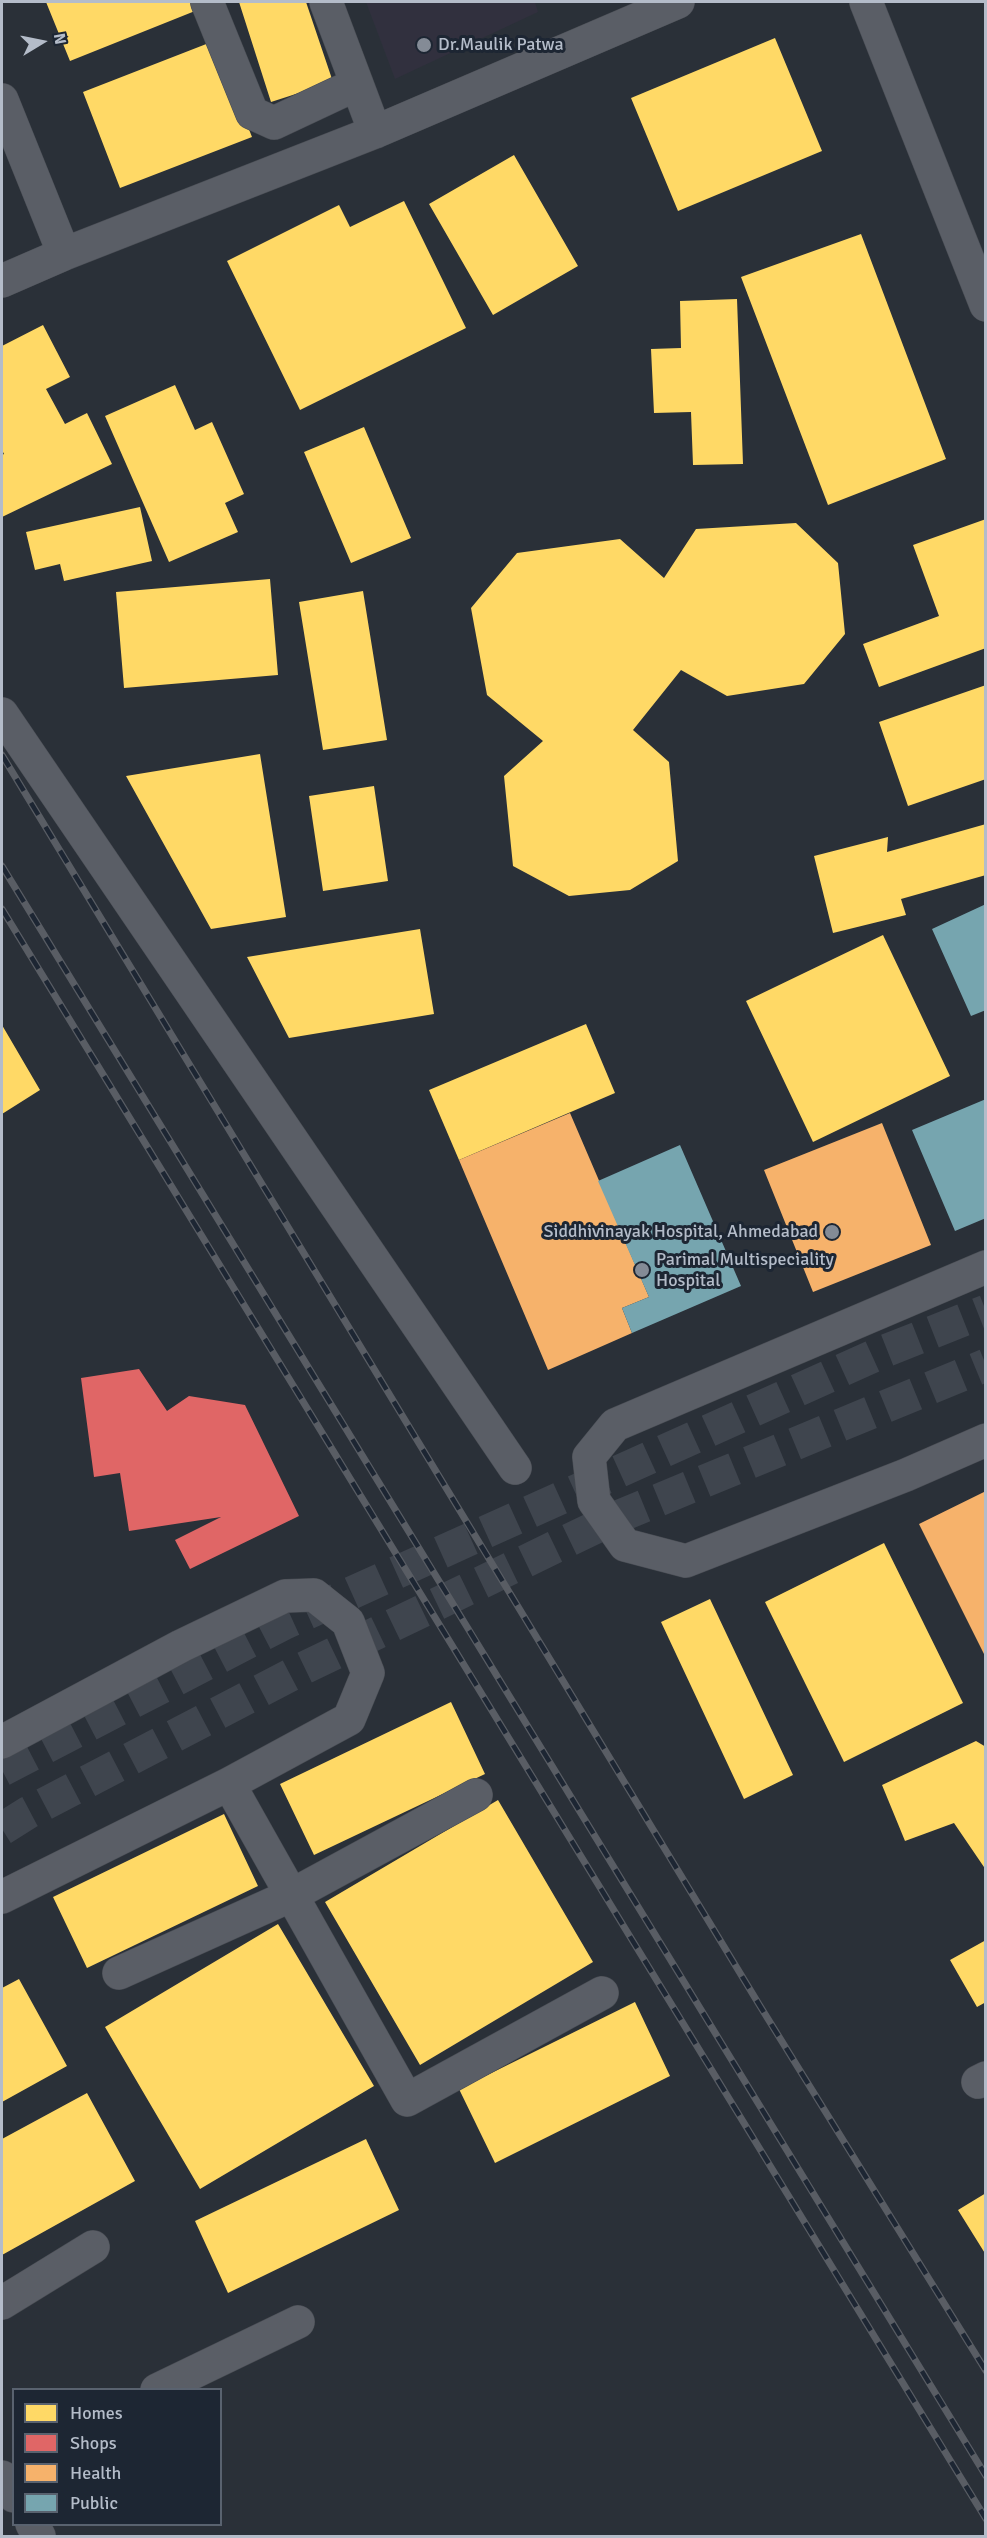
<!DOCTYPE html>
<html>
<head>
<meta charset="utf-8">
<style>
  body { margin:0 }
  #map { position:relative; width:987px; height:2538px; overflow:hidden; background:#2a3038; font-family:Signika,sans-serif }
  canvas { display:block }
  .frame { position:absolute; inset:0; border:3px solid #b4bcc9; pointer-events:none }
  .legend { position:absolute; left:12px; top:2388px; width:210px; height:138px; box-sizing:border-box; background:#1d2633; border:2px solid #59626f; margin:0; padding:8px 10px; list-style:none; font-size:18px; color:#b4bcc9 }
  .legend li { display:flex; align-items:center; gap:12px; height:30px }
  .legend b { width:30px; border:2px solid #59626f }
  .north { position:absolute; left:12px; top:12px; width:60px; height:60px; -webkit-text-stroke:4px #1d2633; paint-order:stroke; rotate:80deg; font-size:16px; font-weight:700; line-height:24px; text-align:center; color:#b4bcc9 }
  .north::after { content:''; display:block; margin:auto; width:21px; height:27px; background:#b4bcc9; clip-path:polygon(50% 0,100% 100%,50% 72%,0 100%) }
</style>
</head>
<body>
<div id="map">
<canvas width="987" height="2538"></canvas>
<div class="frame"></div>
<ul class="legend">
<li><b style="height:16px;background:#ffd966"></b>Homes</li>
<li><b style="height:16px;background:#e06666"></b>Shops</li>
<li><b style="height:16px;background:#f6b26b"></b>Health</li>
<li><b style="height:16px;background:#76a5af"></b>Public</li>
</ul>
<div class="north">N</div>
</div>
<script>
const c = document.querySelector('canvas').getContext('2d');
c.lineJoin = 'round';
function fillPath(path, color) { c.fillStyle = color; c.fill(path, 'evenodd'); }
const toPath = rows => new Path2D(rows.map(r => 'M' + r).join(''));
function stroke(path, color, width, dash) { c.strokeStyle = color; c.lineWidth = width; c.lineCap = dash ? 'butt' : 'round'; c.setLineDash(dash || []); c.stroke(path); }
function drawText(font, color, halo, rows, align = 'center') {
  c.font = font + ' Signika,sans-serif'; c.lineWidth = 6; c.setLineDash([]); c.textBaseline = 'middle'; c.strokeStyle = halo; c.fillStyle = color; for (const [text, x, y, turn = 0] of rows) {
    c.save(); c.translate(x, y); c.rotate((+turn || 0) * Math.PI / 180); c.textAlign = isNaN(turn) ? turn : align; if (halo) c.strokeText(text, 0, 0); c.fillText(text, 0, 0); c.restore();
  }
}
fillPath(toPath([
  [366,2,535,2,538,12,395,79]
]), '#31303e');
fillPath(toPath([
  [46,2,192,2,195,11,70,61],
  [239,2,306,2,333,82,271,102],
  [775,38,822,151,678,211,631,98],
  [214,41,252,137,120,188,83,92],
  [514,155,578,266,493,315,429,204],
  [404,201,466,328,300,410,227,261,339,205,350,227],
  [861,234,946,459,828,505,741,277],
  [737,299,743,464,693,465,691,412,654,413,651,349,681,348,680,301],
  [43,325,70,377,46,389,65,424,87,413,112,464,2,517,2,455,4,454,2,450,2,346],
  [175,385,195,430,212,422,244,494,225,503,238,532,169,562,105,416],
  [364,427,411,538,351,563,304,452],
  [140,507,152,561,64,581,60,564,35,570,26,532],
  [986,519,986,648,879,687,863,644,939,616,913,545],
  [796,523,838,563,845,634,804,684,727,696,681,670,633,730,669,762,678,861,630,890,569,896,513,866,504,776,543,741,487,695,471,608,517,553,620,539,664,578,696,529],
  [270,579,278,675,124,688,116,592],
  [363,591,387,740,323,750,299,602],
  [986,685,986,779,908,806,879,722],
  [260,754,286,917,211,929,126,776],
  [374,786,388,881,323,891,309,796],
  [986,824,986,875,901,899,906,915,833,933,814,856,888,837,887,852],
  [420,929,434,1014,289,1038,247,957],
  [883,935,950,1076,813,1142,746,1001],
  [586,1024,615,1093,459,1160,429,1090],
  [2,1025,40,1090,2,1114],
  [884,1543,963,1703,844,1762,765,1602],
  [710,1599,793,1775,744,1799,661,1622],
  [451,1702,485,1774,314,1855,280,1784],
  [976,1741,986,1747,986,1870,954,1823,905,1841,882,1785],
  [498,1800,593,1962,420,2065,325,1902],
  [224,1814,258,1886,87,1968,53,1897],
  [278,1924,374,2086,200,2189,105,2027],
  [986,1940,986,2002,977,2007,950,1960],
  [19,1979,67,2066,2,2102,2,1988],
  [635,2002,670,2076,495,2163,459,2089],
  [87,2093,135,2181,2,2255,2,2139],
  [366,2139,399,2210,228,2293,195,2221],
  [986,2193,986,2255,958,2210]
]), '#ffd966');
fillPath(toPath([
  [139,1369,167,1411,189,1396,245,1405,299,1516,190,1569,175,1540,221,1517,129,1531,120,1473,94,1477,81,1378]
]), '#e06666');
fillPath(toPath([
  [570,1113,649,1297,622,1308,632,1333,548,1370,459,1160],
  [882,1123,931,1245,813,1292,764,1170],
  [986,1491,986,1658,919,1524]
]), '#f6b26b');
fillPath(toPath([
  [986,904,986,1010,971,1016,932,929],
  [986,1099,986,1218,955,1231,912,1130],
  [680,1145,741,1286,632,1333,622,1308,649,1297,598,1181]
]), '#76a5af');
stroke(toPath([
  [2,1770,283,1624,880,1353,986,1311],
  [2,1829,29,1812,304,1668,615,1518,986,1365]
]), '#3f454e', 33, [33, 16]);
const minor = toPath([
  [207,2,252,113,274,123,357,84],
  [326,2,375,132],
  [866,2,986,305],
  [2,100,64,254],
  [2,281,64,254,375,132,678,2],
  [2,714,515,1468],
  [986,1267,615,1425,589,1457,594,1501,625,1545,686,1561,906,1475,986,1440],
  [2,1742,181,1646,285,1596,314,1595,348,1622,368,1673,349,1719,229,1784,2,1897],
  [229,1784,407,2100,602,1993],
  [119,1973,292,1895,476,1795],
  [978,2082,986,2078],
  [2,2303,93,2247],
  [157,2390,298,2322],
  [2,2477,14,2496],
  [32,2524,39,2536]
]);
stroke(minor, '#484c53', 34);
stroke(minor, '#5a5e66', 33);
const rail = toPath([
  [2,755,760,2006,986,2371],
  [2,866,986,2476],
  [2,909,986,2519]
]);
stroke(rail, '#595d64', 7);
stroke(rail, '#1d2633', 4.5, [14]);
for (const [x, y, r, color] of [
  [424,45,8,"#848b96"],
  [832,1232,8,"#848b96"],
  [642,1270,8,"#848b96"]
]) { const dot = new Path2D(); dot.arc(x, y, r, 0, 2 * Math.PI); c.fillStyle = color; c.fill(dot); stroke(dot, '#1d2633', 2); }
drawText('18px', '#b4bcc9', '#1d2633', [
  ["Dr.Maulik Patwa",438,45],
  ["Siddhivinayak Hospital, Ahmedabad",818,1232,"right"],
  ["Parimal Multispeciality",656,1260],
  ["Hospital",656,1281]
], 'left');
</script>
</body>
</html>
